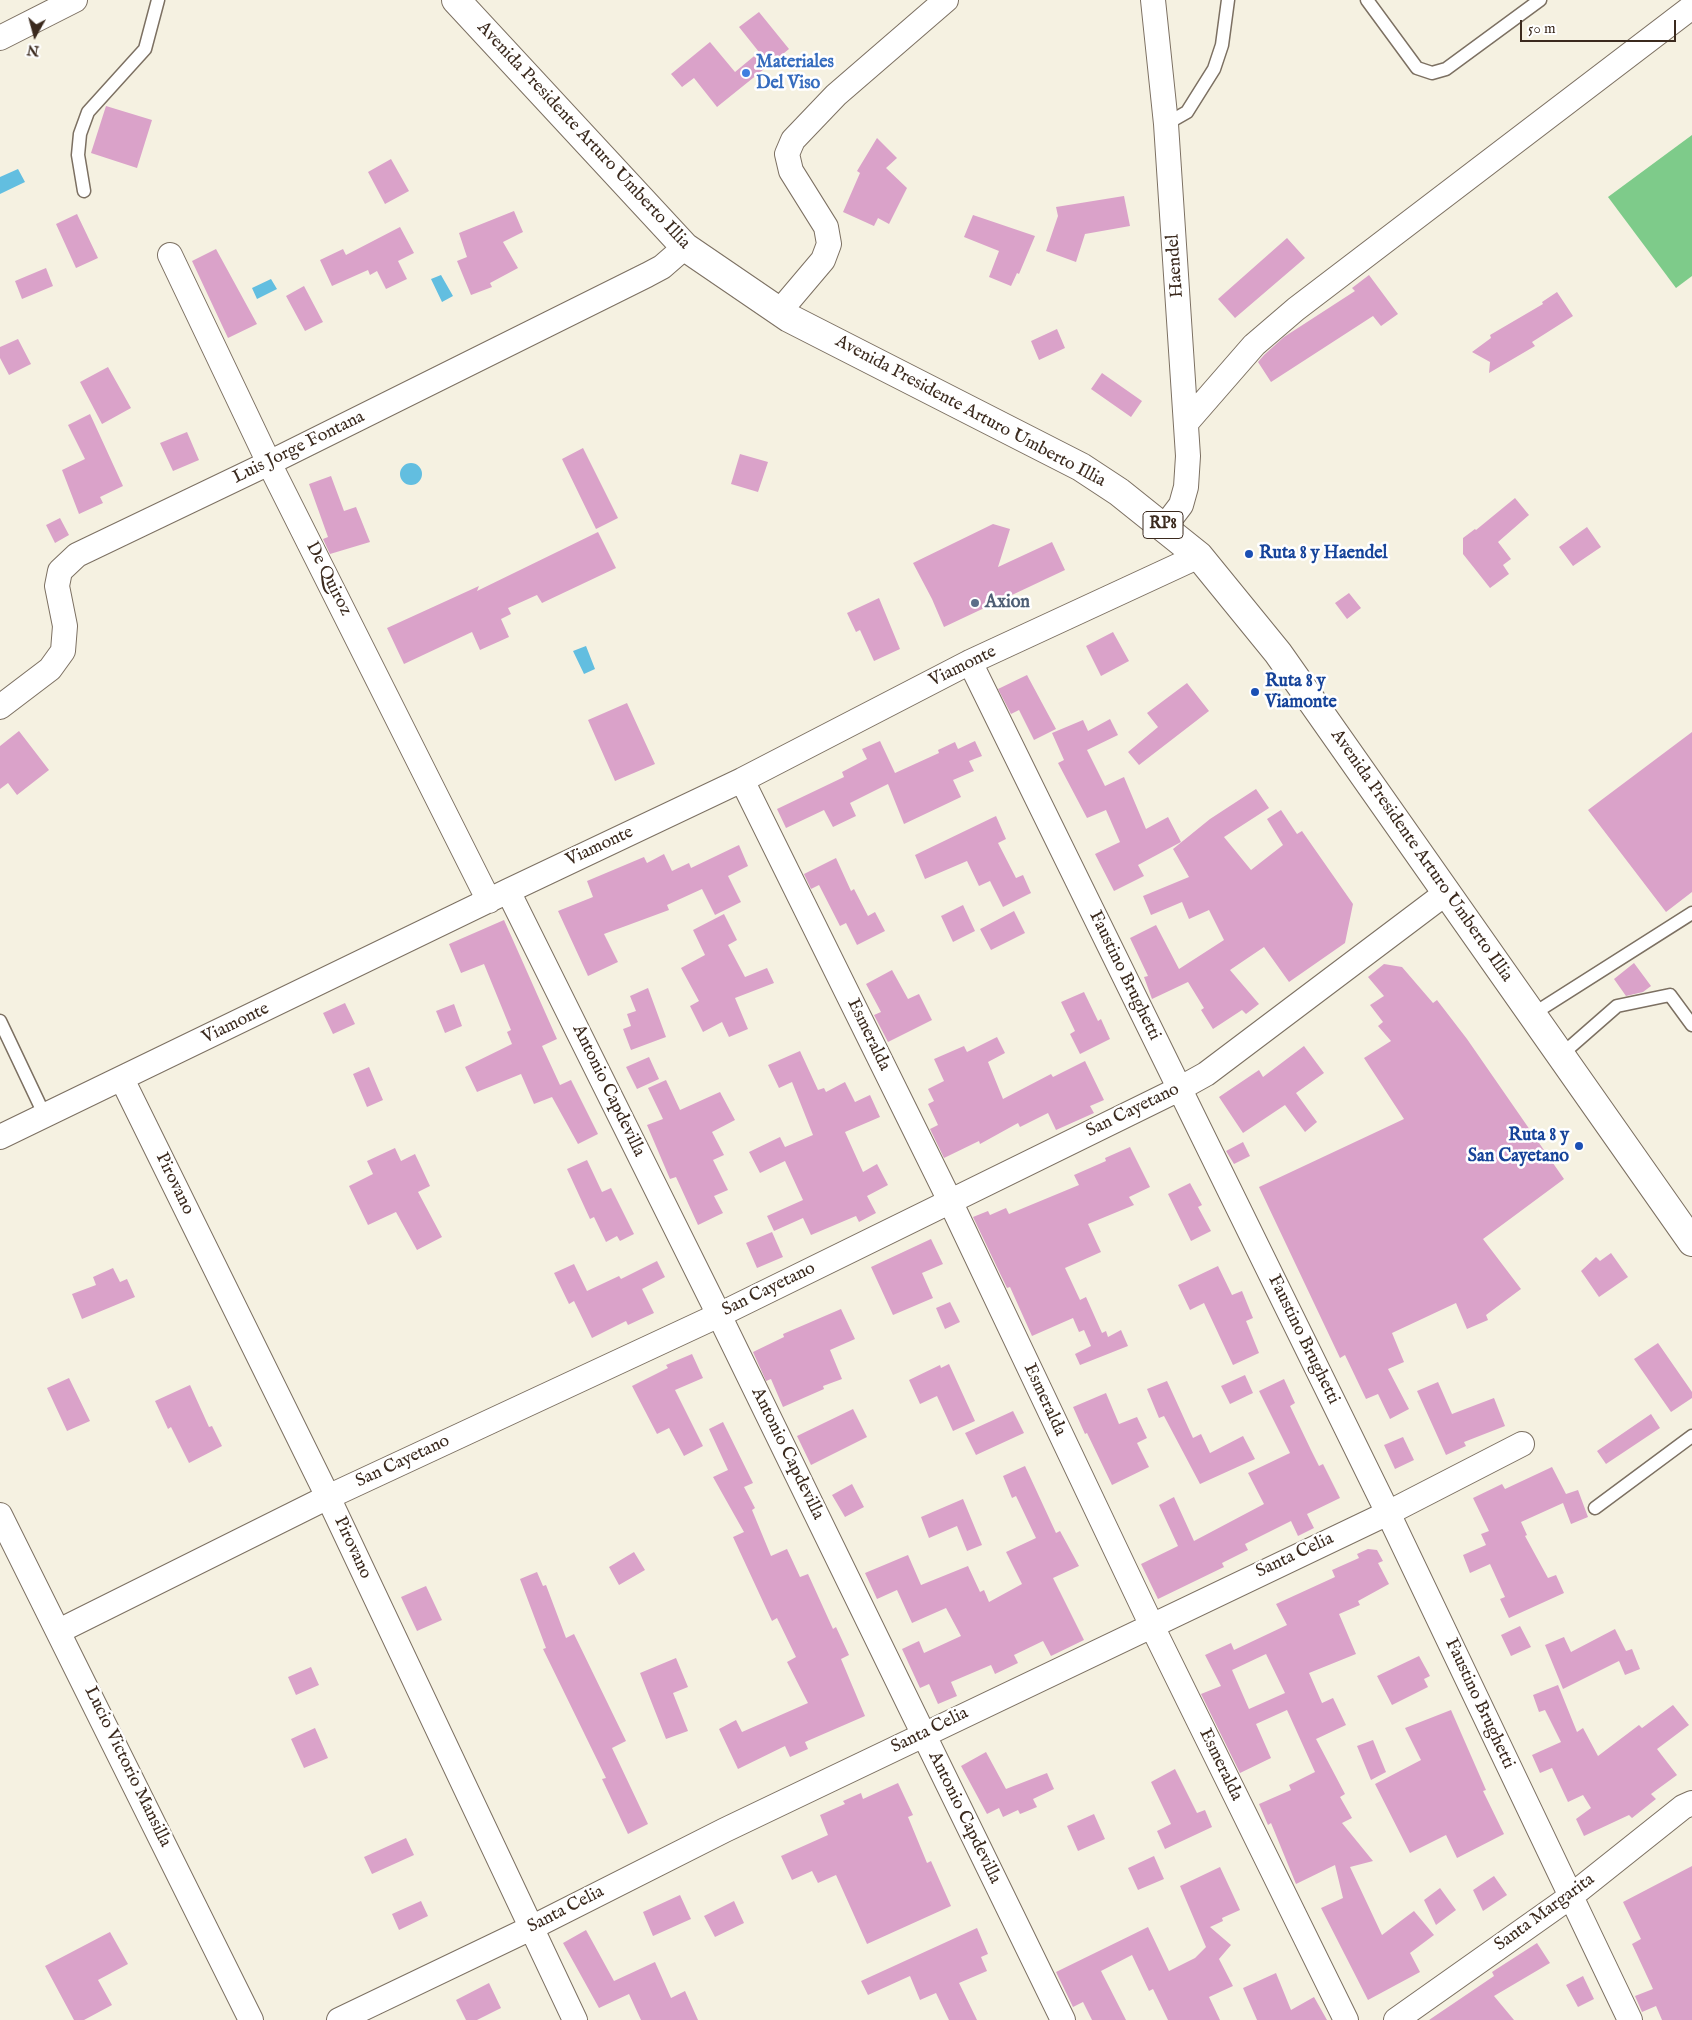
<!DOCTYPE html>
<html>
<head>
<meta charset="utf-8">
<style>
  body { margin:0 }
  #map { position:relative; width:1692px; height:2020px; overflow:hidden; background:#f5f1e1; font-family:"IM FELL English",serif }
  canvas { display:block }
  .north { position:absolute; left:10px; top:10px; width:50px; height:50px; -webkit-text-stroke:4px #fff; paint-order:stroke; rotate:187deg; font-size:14px; font-weight:700; line-height:20px; text-align:center; color:#3b2a1e }
  .north::after { content:''; display:block; margin:auto; width:18px; height:22px; background:#3b2a1e; clip-path:polygon(50% 0,100% 100%,50% 72%,0 100%) }
  .scale { position:absolute; left:1520px; top:20px; width:156px; height:22px; box-sizing:border-box; border:2px solid #3b2a1e; border-top:0; padding-left:6px; font-size:15px; line-height:18px; white-space:nowrap; color:#3b2a1e; -webkit-text-stroke:4px #fff; paint-order:stroke }
</style>
</head>
<body>
<div id="map">
<canvas width="1692" height="2020"></canvas>
<div class="north">N</div>
<div class="scale">50 m</div>
</div>
<script>
const c = document.querySelector('canvas').getContext('2d');
c.lineJoin = 'round';
function fillPath(path, color) { c.fillStyle = color; c.fill(path, 'evenodd'); }
const toPath = rows => new Path2D(rows.map(r => 'M' + r).join(''));
function stroke(path, color, width, dash) { c.strokeStyle = color; c.lineWidth = width; c.lineCap = dash ? 'butt' : 'round'; c.setLineDash(dash || []); c.stroke(path); }
function drawText(font, color, halo, rows, align = 'center') {
  c.font = font + ' "IM FELL English",serif'; c.lineWidth = 5; c.setLineDash([]); c.textBaseline = 'middle'; c.strokeStyle = halo; c.fillStyle = color; for (const [text, x, y, turn = 0] of rows) {
    c.save(); c.translate(x, y); c.rotate((+turn || 0) * Math.PI / 180); c.textAlign = isNaN(turn) ? turn : align; if (halo) c.strokeText(text, 0, 0); c.fillText(text, 0, 0); c.restore();
  }
}
fillPath(toPath([
  [1692,135,1692,276,1676,288,1608,197]
]), '#7ecb8a');
fillPath(toPath([
  [18,169,25,182,0,194,0,177],
  [441,275,453,296,442,302,431,279],
  [271,279,277,289,257,299,252,288],
  '400 474a11 11 0 1 1 22 0a11 11 0 1 1-22 0Z',
  [586,646,595,669,584,674,573,651]
]), '#62bee0');
fillPath(toPath([
  [759,12,789,49,717,107,694,78,682,87,671,74,710,42,735,72,759,52,739,27],
  [106,106,152,120,137,168,91,153],
  [877,138,897,158,886,168,907,188,889,224,878,218,874,226,843,212,860,173,857,171],
  [391,159,409,191,385,204,368,172],
  [1124,196,1130,226,1085,234,1076,262,1046,251,1058,216,1056,207],
  [514,211,523,232,503,242,518,268,490,283,492,287,471,295,457,261,467,257,459,233],
  [77,214,98,258,76,268,56,224],
  [973,215,1035,236,1019,274,1017,273,1011,286,989,277,999,251,964,237],
  [400,227,414,253,398,261,407,279,386,289,377,271,370,275,368,270,332,286,320,260,343,249,346,255],
  [1287,238,1305,258,1235,318,1218,299],
  [216,249,257,324,228,338,192,261],
  [46,268,53,286,22,299,15,281],
  [1369,275,1398,314,1381,326,1373,316,1271,382,1258,362,1264,355,1284,337,1355,291,1352,288],
  [304,286,323,322,305,331,286,296],
  [1557,292,1573,316,1532,342,1535,346,1489,373,1490,362,1472,352,1491,338,1490,335,1543,304,1542,302],
  [1057,329,1065,348,1039,360,1031,341],
  [18,339,31,364,9,375,0,358,0,347],
  [108,367,131,408,102,424,80,382],
  [1102,373,1142,401,1131,417,1091,389],
  [90,414,123,486,100,497,103,503,79,514,62,470,85,459,68,425],
  [187,432,199,460,173,471,160,443],
  [583,448,618,518,596,529,562,459],
  [740,454,768,462,758,492,731,484],
  [331,476,344,511,356,507,370,542,330,554,323,539,328,537,309,484],
  [1515,498,1529,515,1498,542,1511,559,1503,565,1509,574,1490,588,1463,554,1463,538,1475,529,1476,530],
  [60,518,69,535,55,543,46,525],
  [993,524,1010,529,998,567,1052,542,1065,570,944,627,932,599,913,563],
  [1587,527,1601,547,1573,566,1559,547],
  [598,532,616,568,542,603,537,595,508,608,511,614,501,619,509,637,480,650,472,632,404,664,387,628,479,586,477,591],
  [1349,593,1361,608,1347,619,1335,603],
  [879,598,900,649,874,661,860,630,856,632,847,613],
  [1113,632,1129,661,1101,676,1086,646],
  [1027,675,1056,729,1034,740,1019,710,1011,714,998,689],
  [1187,683,1209,711,1139,765,1128,752,1158,727,1147,713],
  [627,703,655,764,615,781,588,720],
  [1110,719,1118,735,1087,750,1105,786,1124,777,1146,829,1168,817,1181,842,1138,865,1144,876,1114,891,1095,854,1120,842,1106,810,1087,818,1058,763,1064,760,1052,733,1083,720,1088,731],
  [19,731,49,770,17,795,8,783,0,789,0,746],
  [1692,732,1692,892,1666,912,1588,810],
  [880,741,895,773,939,753,938,750,955,742,958,749,975,741,982,756,969,761,974,771,953,780,961,797,904,824,888,784,850,803,856,816,833,827,824,810,786,828,777,809,844,777,842,772,867,759,862,749],
  [1256,789,1269,808,1224,837,1251,870,1283,845,1267,819,1281,810,1297,834,1302,831,1353,904,1345,943,1289,982,1264,947,1230,970,1259,1004,1246,1014,1242,1010,1213,1029,1201,1010,1204,1008,1188,982,1152,999,1144,977,1148,976,1130,938,1156,925,1179,969,1224,940,1209,910,1189,919,1182,902,1151,915,1143,896,1189,877,1173,849,1210,819],
  [996,816,1006,839,998,843,1016,878,1023,875,1031,893,1003,907,990,881,979,886,967,861,925,879,915,855],
  [739,845,748,866,728,876,741,902,715,915,702,889,667,905,669,910,604,934,618,962,588,976,558,911,593,897,587,881,644,857,647,863,664,854,672,871,689,863,691,868],
  [836,858,851,891,854,889,868,916,875,912,885,931,857,945,846,923,840,926,819,885,811,889,804,874],
  [963,905,975,931,953,942,941,916],
  [1014,911,1025,933,991,950,980,929],
  [724,914,737,940,728,945,745,977,767,968,774,983,735,998,748,1029,729,1037,722,1022,703,1032,690,1006,699,1001,681,968,705,955,693,930],
  [504,920,557,1039,542,1046,560,1085,571,1080,598,1134,578,1144,552,1097,534,1104,521,1074,477,1092,465,1067,512,1044,507,1032,511,1030,484,964,461,973,449,944],
  [1634,963,1651,986,1643,992,1626,996,1614,979],
  [1384,964,1402,967,1433,1003,1437,1000,1467,1039,1564,1179,1483,1239,1521,1289,1486,1315,1488,1320,1467,1329,1456,1303,1392,1333,1404,1362,1388,1369,1409,1409,1390,1419,1378,1394,1366,1399,1345,1355,1340,1358,1259,1187,1404,1119,1364,1058,1391,1041,1378,1026,1383,1022,1370,1005,1384,996,1368,977],
  [892,970,908,999,919,994,932,1020,888,1042,874,1015,881,1012,866,984],
  [648,988,666,1037,631,1050,623,1029,631,1026,627,1014,636,1011,630,996],
  [1084,992,1098,1021,1101,1019,1110,1039,1080,1054,1070,1034,1075,1031,1061,1002],
  [345,1003,355,1024,333,1034,323,1013],
  [454,1004,462,1026,445,1033,436,1011],
  [997,1037,1005,1053,988,1062,1003,1099,1051,1074,1053,1077,1085,1061,1104,1100,1090,1106,1094,1113,1056,1130,1048,1113,1020,1127,1018,1123,980,1144,979,1141,944,1158,930,1129,938,1125,928,1104,934,1101,928,1089,944,1081,934,1059,964,1046,967,1052],
  [1304,1046,1324,1073,1296,1093,1317,1122,1305,1132,1285,1105,1243,1133,1219,1097,1259,1070,1263,1077],
  [800,1051,818,1090,824,1088,826,1092,845,1082,855,1102,870,1095,880,1117,845,1132,863,1172,877,1164,888,1185,867,1196,876,1213,859,1222,856,1216,811,1235,803,1218,774,1231,767,1216,803,1200,785,1161,760,1173,749,1152,780,1137,785,1147,813,1135,792,1082,779,1088,768,1065],
  [649,1057,659,1079,637,1089,626,1067],
  [369,1067,383,1100,367,1107,353,1074],
  [666,1080,680,1110,720,1092,735,1120,712,1132,724,1155,713,1160,728,1190,714,1196,723,1213,698,1225,676,1177,670,1179,647,1125,663,1119,648,1088],
  [1243,1142,1250,1156,1234,1164,1226,1151],
  [1130,1147,1150,1187,1129,1197,1134,1205,1088,1224,1101,1252,1065,1268,1080,1300,1086,1297,1102,1333,1106,1331,1108,1337,1121,1330,1128,1346,1080,1365,1075,1354,1091,1346,1084,1330,1079,1332,1073,1318,1032,1336,1010,1287,1007,1288,973,1217,988,1211,990,1215,1006,1208,1009,1214,1079,1185,1074,1175,1106,1161,1105,1158],
  [395,1148,401,1161,415,1154,430,1186,418,1192,442,1237,417,1250,396,1212,368,1225,349,1186,373,1174,367,1161],
  [587,1160,602,1192,611,1188,634,1234,620,1241,617,1236,606,1242,594,1217,590,1219,567,1169],
  [1190,1183,1202,1205,1198,1207,1211,1231,1191,1241,1168,1194],
  [772,1232,783,1257,757,1268,746,1243],
  [931,1239,943,1264,922,1273,933,1298,893,1315,871,1267],
  [1611,1253,1628,1277,1599,1297,1581,1271,1596,1257,1600,1261],
  [657,1261,665,1277,642,1289,654,1313,628,1325,626,1321,592,1338,574,1301,569,1304,554,1273,574,1264,587,1291,619,1276,621,1279],
  [1218,1266,1232,1295,1242,1291,1253,1318,1246,1321,1259,1353,1233,1365,1204,1303,1190,1310,1178,1285],
  [113,1268,120,1282,127,1279,135,1297,82,1319,72,1294,96,1285,93,1277],
  [950,1302,960,1322,945,1329,936,1308],
  [841,1309,855,1339,830,1350,842,1379,823,1386,824,1389,783,1407,771,1379,766,1381,753,1352,784,1337,783,1334],
  [1658,1343,1692,1392,1692,1398,1671,1412,1634,1359],
  [692,1354,703,1378,675,1390,703,1446,684,1456,669,1428,657,1434,632,1386,668,1368,666,1365],
  [949,1364,975,1421,953,1431,937,1396,920,1404,909,1380,940,1365,941,1368],
  [1245,1375,1253,1393,1230,1404,1221,1386],
  [69,1378,90,1421,67,1431,47,1388],
  [1284,1379,1295,1403,1290,1406,1311,1450,1319,1466,1323,1464,1340,1498,1307,1514,1314,1528,1298,1536,1291,1521,1245,1544,1248,1550,1222,1563,1224,1567,1158,1599,1141,1564,1178,1546,1159,1505,1174,1497,1194,1541,1264,1504,1248,1473,1290,1453,1259,1391],
  [1167,1381,1193,1438,1201,1434,1210,1453,1243,1436,1255,1459,1200,1484,1164,1416,1159,1418,1147,1389],
  [1438,1382,1452,1414,1494,1398,1505,1426,1464,1442,1466,1446,1446,1455,1417,1391],
  [190,1385,209,1427,212,1426,222,1446,189,1463,171,1427,168,1429,155,1401],
  [1106,1393,1119,1424,1137,1417,1147,1438,1137,1443,1149,1467,1112,1485,1087,1433,1085,1434,1073,1407],
  [853,1409,867,1437,811,1465,797,1436],
  [1013,1411,1024,1433,976,1455,965,1433],
  [1651,1414,1660,1428,1606,1464,1597,1451],
  [723,1422,753,1483,744,1487,755,1508,752,1510,771,1556,787,1549,800,1577,808,1574,833,1629,836,1627,849,1655,841,1659,865,1716,805,1742,808,1749,790,1757,785,1746,738,1769,719,1729,736,1720,742,1732,808,1703,787,1662,796,1657,777,1618,772,1621,733,1537,744,1532,713,1477,728,1470,709,1429],
  [1403,1437,1414,1460,1395,1469,1384,1445],
  [1025,1466,1056,1533,1060,1531,1079,1566,1053,1578,1084,1640,1051,1656,1043,1641,1014,1655,1018,1663,995,1674,991,1665,951,1682,957,1696,938,1704,929,1684,920,1688,902,1649,919,1641,924,1653,961,1636,946,1608,912,1623,897,1590,877,1599,865,1573,908,1555,921,1585,968,1566,980,1592,984,1590,989,1602,1022,1584,1006,1552,1036,1538,1016,1496,1012,1498,1003,1476],
  [1552,1467,1566,1494,1578,1490,1588,1517,1571,1524,1563,1503,1521,1522,1527,1535,1525,1536,1548,1578,1556,1575,1564,1593,1509,1618,1500,1599,1505,1597,1490,1564,1470,1573,1463,1555,1486,1545,1481,1534,1489,1531,1473,1498,1502,1484,1505,1489],
  [852,1484,864,1507,845,1517,832,1495],
  [963,1499,982,1545,967,1551,957,1526,929,1538,921,1517],
  [1368,1549,1377,1550,1383,1561,1378,1563,1389,1584,1358,1601,1360,1605,1339,1614,1356,1654,1309,1673,1322,1703,1333,1698,1346,1725,1316,1739,1345,1794,1340,1797,1352,1818,1342,1823,1373,1861,1350,1867,1382,1935,1414,1911,1434,1935,1410,1953,1420,1972,1368,2000,1321,1908,1343,1898,1335,1865,1296,1884,1271,1823,1268,1825,1259,1804,1291,1790,1289,1785,1315,1772,1287,1710,1256,1724,1271,1758,1240,1773,1201,1694,1221,1686,1205,1655,1231,1643,1234,1650,1287,1625,1276,1604,1335,1577,1332,1570,1359,1558,1357,1554],
  [1266,1654,1285,1693,1249,1709,1232,1670],
  [634,1552,645,1570,619,1585,609,1567],
  [537,1572,543,1586,546,1585,566,1638,574,1634,626,1741,612,1748,648,1824,628,1834,602,1779,606,1778,543,1649,546,1648,520,1579],
  [426,1586,442,1620,417,1631,401,1597],
  [1520,1626,1531,1647,1511,1656,1501,1635],
  [1615,1629,1626,1651,1632,1649,1640,1669,1625,1675,1619,1661,1563,1689,1545,1645,1564,1637,1571,1652],
  [1419,1656,1430,1676,1424,1679,1428,1687,1392,1705,1377,1676],
  [676,1658,688,1687,673,1693,688,1731,666,1739,640,1673],
  [311,1667,319,1685,296,1695,288,1677],
  [1558,1685,1577,1732,1583,1728,1598,1756,1639,1725,1642,1728,1673,1705,1689,1725,1657,1749,1677,1775,1651,1794,1656,1799,1632,1818,1629,1815,1584,1836,1576,1819,1591,1808,1583,1795,1568,1802,1552,1768,1540,1773,1532,1755,1561,1742,1545,1710,1539,1712,1533,1695],
  [1451,1710,1486,1790,1483,1791,1504,1834,1457,1858,1446,1835,1410,1853,1375,1784,1421,1760,1405,1728],
  [315,1728,328,1758,304,1768,291,1739],
  [1373,1740,1386,1772,1371,1780,1357,1746],
  [986,1752,1006,1789,1047,1773,1054,1789,1033,1799,1037,1807,1020,1814,1018,1810,1003,1817,999,1808,987,1814,961,1766],
  [1175,1769,1197,1813,1205,1810,1212,1827,1165,1849,1157,1831,1171,1824,1151,1782],
  [898,1783,913,1815,908,1817,927,1863,931,1861,951,1906,867,1944,836,1875,818,1883,812,1871,792,1880,781,1856,828,1835,820,1815,845,1804,843,1801,861,1793,863,1799],
  [1094,1814,1105,1839,1078,1851,1067,1826],
  [406,1838,414,1855,372,1874,364,1857],
  [1154,1856,1164,1879,1138,1890,1128,1868],
  [1692,1866,1692,2020,1662,2020,1656,2006,1642,2012,1635,1996,1653,1989,1632,1944,1641,1939,1623,1902],
  [1220,1867,1240,1910,1222,1918,1223,1921,1210,1927,1231,1945,1219,1959,1233,1986,1209,1997,1220,2020,1168,2020,1153,1989,1149,1991,1132,1955,1101,1971,1126,2020,1092,2020,1083,2002,1073,2007,1056,1972,1148,1927,1169,1971,1195,1958,1206,1947,1180,1886],
  [1494,1876,1507,1895,1483,1911,1473,1890],
  [1440,1888,1456,1910,1436,1925,1424,1900],
  [680,1895,691,1919,653,1936,643,1912],
  [421,1901,428,1916,399,1930,392,1914],
  [734,1901,744,1923,715,1937,704,1916],
  [977,1928,988,1954,981,1957,987,1971,959,1983,977,2020,949,2020,936,1993,920,2000,910,1976,868,1995,861,1981],
  [586,1930,614,1981,655,1962,671,1998,685,1991,698,2020,641,2020,629,1994,599,2008,563,1943],
  [110,1932,128,1964,98,1980,112,2005,84,2020,74,2020,45,1966],
  [1537,1943,1550,1963,1494,1996,1514,2020,1429,2020,1494,1976,1492,1972],
  [1276,1973,1291,2010,1314,1997,1327,2020,1257,2020,1243,1988],
  [1583,1976,1594,1999,1578,2007,1566,1985],
  [489,1983,501,2008,477,2020,466,2020,456,2000]
]), '#daa2c9');
const service = toPath([
  [1367,0,1417,68,1432,73,1446,69,1540,0],
  [1166,124,1187,112,1214,69,1222,45,1228,0],
  [84,191,78,155,80,134,88,112,145,49,158,0],
  [1533,1014,1692,913],
  [0,1021,45,1116],
  [1561,1055,1617,1006,1670,995,1692,1025],
  [1595,1508,1692,1436]
]);
const minor = toPath([
  [1153,0,1166,124,1188,456,1186,487,1181,505,1165,526],
  [0,38,75,0],
  [170,255,269,463,489,901],
  [779,312,823,260,829,244,826,227,791,171,787,154,793,140,836,95,946,0],
  [1187,422,1254,345,1296,309,1692,7],
  [970,662,1388,1513,1630,2020],
  [0,707,50,669,63,651,65,626,57,586,60,571,77,555,269,463,647,275,662,267,685,247],
  [742,780,950,1201,1151,1624,1346,2020],
  [508,891,719,1315,1063,2020],
  [122,1079,328,1497,575,2020],
  [0,1137,508,891,742,780,970,662,1199,556],
  [0,1515,251,2020],
  [59,1631,328,1497,719,1315,1179,1089,1206,1074,1446,893],
  [339,2020,531,1928,725,1830,1388,1513,1522,1444],
  [1396,2020,1570,1897,1683,1807,1692,1803]
]);
const primary = toPath([
  [456,0,685,247,789,318,1081,467,1119,492,1199,556,1278,653,1692,1242]
]);
stroke(service, '#7c7062', 15);
stroke(minor, '#7c7062', 26);
stroke(primary, '#7c7062', 30);
stroke(service, '#fff', 12);
stroke(minor, '#fff', 24);
stroke(primary, '#fff', 28);
for (const [x, y, r, color] of [
  [746,73,5,"#3f7fe0"],
  [1249,554,5,"#1a4fb4"],
  [975,603,5,"#5c6f8a"],
  [1255,692,5,"#1a4fb4"],
  [1579,1146,5,"#1a4fb4"]
]) { const dot = new Path2D(); dot.arc(x, y, r, 0, 2 * Math.PI); c.fillStyle = color; c.fill(dot); stroke(dot, '#fff', 2); }
for (const [x, y, w] of [
  [1163,525,40]
]) { const box = new Path2D(); box.roundRect(x - w / 2, y - 13.5, w, 27, 4); c.fillStyle = '#fff'; c.fill(box); stroke(box, '#3b2a1e', 1); }
drawText('bold 16px', '#3b2a1e', null, [
  ["RP8",1163,525]
]);
drawText('bold 18px', '#366cbe', '#fff', [
  ["Materiales",756,63],
  ["Del Viso",756,84]
], 'left');
drawText('18px', '#3b2a1e', '#fff', [
  ["Avenida Presidente Arturo Umberto Illia",583,136,47],
  ["Haendel",1176,266,-94],
  ["Avenida Presidente Arturo Umberto Illia",970,412,28],
  ["Luis Jorge Fontana",299,448,-26],
  ["De Quiroz",328,579,63],
  ["Viamonte",963,667,-26],
  ["Viamonte",600,847,-25],
  ["Avenida Presidente Arturo Umberto Illia",1421,856,55],
  ["Faustino Brughetti",1124,976,64],
  ["Viamonte",236,1024,-26],
  ["Esmeralda",868,1035,64],
  ["Antonio Capdevilla",608,1091,64],
  ["San Cayetano",1133,1111,-26],
  ["Pirovano",174,1184,64],
  ["San Cayetano",769,1290,-26],
  ["Faustino Brughetti",1303,1340,64],
  ["Esmeralda",1044,1400,65],
  ["Antonio Capdevilla",787,1454,64],
  ["San Cayetano",403,1462,-25],
  ["Pirovano",352,1548,65],
  ["Santa Celia",1295,1556,-25],
  ["Faustino Brughetti",1479,1704,65],
  ["Santa Celia",930,1731,-26],
  ["Esmeralda",1220,1765,64],
  ["Lucio Victorio Mansilla",127,1767,64],
  ["Antonio Capdevilla",964,1818,64],
  ["Santa Celia",566,1910,-27],
  ["Santa Margarita",1545,1913,-36]
]);
drawText('bold 18px', '#164399', '#fff', [
  ["Ruta 8 y Haendel",1259,554],
  ["Ruta 8 y",1265,682],
  ["Viamonte",1265,703],
  ["Ruta 8 y",1569,1136,"right"],
  ["San Cayetano",1569,1157,"right"]
], 'left');
drawText('bold 18px', '#4e5e75', '#fff', [
  ["Axion",985,603]
], 'left');
</script>
</body>
</html>
